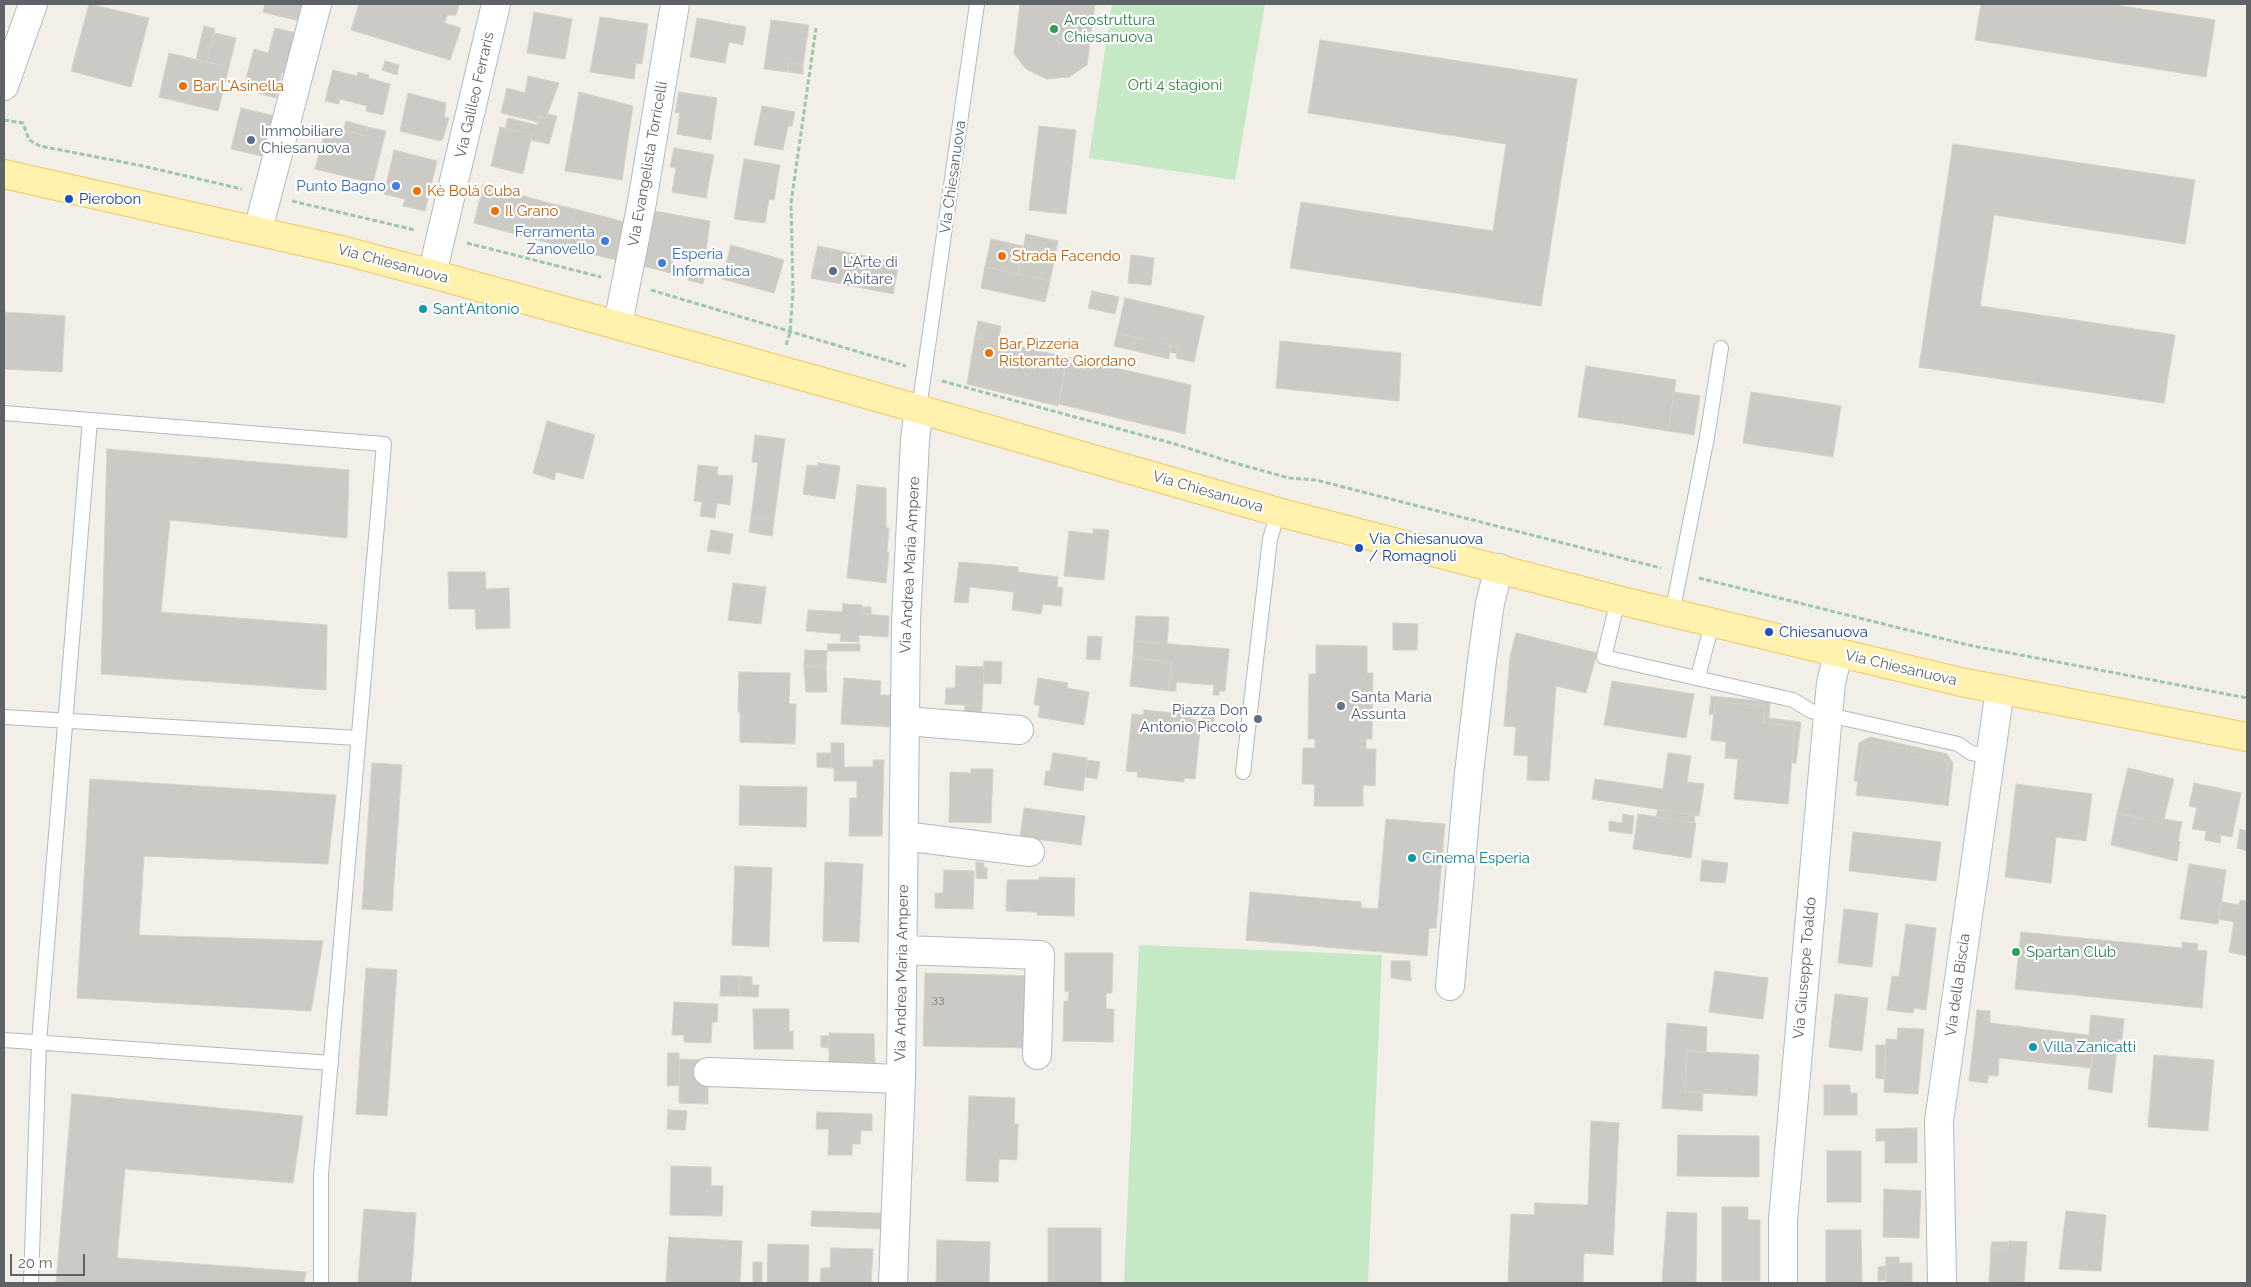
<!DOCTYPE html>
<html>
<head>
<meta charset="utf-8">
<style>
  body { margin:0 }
  #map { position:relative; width:2251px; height:1287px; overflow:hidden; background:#f1efe8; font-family:Raleway,sans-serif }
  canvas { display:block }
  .frame { position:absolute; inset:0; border:5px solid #5f6368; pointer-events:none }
  .scale { position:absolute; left:10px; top:1254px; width:75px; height:22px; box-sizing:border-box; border:2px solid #5f6368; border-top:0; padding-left:6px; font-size:15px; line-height:18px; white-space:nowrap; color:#5f6368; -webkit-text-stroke:4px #fff; paint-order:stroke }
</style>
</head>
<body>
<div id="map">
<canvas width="2251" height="1287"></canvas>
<div class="frame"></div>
<div class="scale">20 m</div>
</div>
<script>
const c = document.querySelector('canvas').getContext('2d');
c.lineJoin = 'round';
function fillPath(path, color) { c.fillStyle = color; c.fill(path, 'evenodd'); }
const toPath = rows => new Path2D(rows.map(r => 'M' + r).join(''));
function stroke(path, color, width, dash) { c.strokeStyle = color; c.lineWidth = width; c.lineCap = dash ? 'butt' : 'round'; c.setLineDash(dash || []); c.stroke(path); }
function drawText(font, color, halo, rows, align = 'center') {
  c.font = font + ' Raleway,sans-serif'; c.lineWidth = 4.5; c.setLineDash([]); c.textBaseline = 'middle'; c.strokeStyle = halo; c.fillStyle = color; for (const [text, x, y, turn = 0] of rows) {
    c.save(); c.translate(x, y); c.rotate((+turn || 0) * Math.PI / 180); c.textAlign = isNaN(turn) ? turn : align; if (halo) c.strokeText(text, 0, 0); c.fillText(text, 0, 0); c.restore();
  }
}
fillPath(toPath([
  [1112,4,1265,4,1235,180,1089,158],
  [1139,945,1382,955,1368,1283,1124,1283]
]), '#c5e8c5');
const building = toPath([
  [89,4,149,18,131,87,71,71,89,4],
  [265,4,304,4,299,21,263,12,265,4],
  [359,4,459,4,456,15,447,15,445,23,461,28,450,60,351,30,359,4],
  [1020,4,1095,4,1087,65,1069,77,1047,79,1026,69,1014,54,1020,4],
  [1981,4,2109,4,2215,20,2206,77,1975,40,1981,4],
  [534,12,572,19,565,59,527,53,534,12],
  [600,17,648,24,642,64,636,63,634,79,590,72,600,17],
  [697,18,746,27,743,45,729,42,725,63,690,57,697,18],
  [771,20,809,25,803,65,788,63,788,72,764,69,771,20],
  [204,26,215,29,207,62,196,59,204,26],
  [275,28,296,33,286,73,282,72,276,98,243,89,254,49,268,53,275,28],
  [215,33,236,38,229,67,207,62,215,33],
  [1320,40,1577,79,1541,306,1290,268,1301,202,1493,231,1506,144,1308,113,1320,40],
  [169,53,229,67,218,111,159,97,169,53],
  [385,61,399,65,397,75,382,70,385,61],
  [788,63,803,65,803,74,788,72,788,63],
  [333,70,357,76,358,72,369,75,368,78,390,84,383,115,366,111,367,106,340,99,339,104,325,101,333,70],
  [528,76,559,83,546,118,539,116,538,122,501,113,507,88,525,93,528,76],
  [579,92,633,106,622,180,565,171,579,92],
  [679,92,717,98,711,140,677,134,680,113,675,112,679,92],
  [408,93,446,103,444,117,449,118,443,139,440,141,400,131,408,93],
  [762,106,795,112,792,126,788,126,783,150,754,145,762,106],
  [241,108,275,116,266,157,231,149,241,108],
  [548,114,557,116,549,144,531,140,532,134,505,128,508,118,537,125,539,116,546,118,548,114],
  [346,121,368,127,366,136,343,130,346,121],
  [326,126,366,136,368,127,386,131,373,183,315,169,326,126],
  [1039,126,1076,130,1066,214,1029,210,1039,126],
  [500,127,532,134,523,174,491,166,500,127],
  [1953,144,2195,180,2185,244,1994,215,1980,306,2175,335,2164,403,1919,367,1953,144],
  [674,148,714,155,706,198,672,192,676,168,670,167,674,148],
  [394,150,437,161,425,211,403,206,405,199,384,194,394,150],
  [744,159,780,165,774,200,769,199,765,223,734,219,744,159],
  [483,185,553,204,545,242,474,223,483,185],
  [553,204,575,209,566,247,545,242,553,204],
  [575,209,628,223,619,261,566,247,575,209],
  [654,211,710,221,705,259,676,251,671,273,642,266,654,211],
  [1026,234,1058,241,1050,281,1018,274,1026,234],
  [991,239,1023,246,1018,274,985,267,991,239],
  [731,245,784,260,774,293,722,279,731,245],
  [818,246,832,249,829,265,814,263,818,246],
  [832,249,899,263,893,294,811,278,814,263,829,265,832,249],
  [1131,255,1154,258,1151,285,1128,283,1131,255],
  [985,267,1050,281,1045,302,981,288,985,267],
  [691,268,706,272,703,284,688,280,691,268],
  [1092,291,1119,297,1115,314,1088,308,1092,291],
  [1125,298,1204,316,1194,362,1176,358,1178,347,1117,333,1125,298],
  [4,312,65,316,62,372,4,369,4,312],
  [978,321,1001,326,998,342,975,337,978,321],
  [1117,333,1170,345,1169,359,1114,346,1117,333],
  [975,337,1067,357,1058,406,967,384,975,337],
  [1280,341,1401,353,1399,401,1276,388,1280,341],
  [1170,345,1178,347,1177,354,1170,352,1170,345],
  [1067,357,1191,385,1185,434,1059,404,1067,357],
  [1586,366,1676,380,1668,431,1578,417,1586,366],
  [1674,392,1700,396,1694,435,1668,431,1674,392],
  [1751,392,1841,406,1833,457,1743,443,1751,392],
  [547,421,595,435,583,479,556,472,554,480,533,473,547,421],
  [755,435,785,439,774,521,751,518,758,463,752,462,755,435],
  [107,449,349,470,347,538,170,520,161,612,327,625,326,690,101,674,107,449],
  [818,463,840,466,835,499,803,494,807,465,818,466,818,463],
  [698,465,718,467,717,475,733,476,730,505,717,503,715,518,700,516,702,502,694,501,698,465],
  [857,485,886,488,886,528,889,528,887,552,889,552,886,583,847,578,857,485],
  [751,518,774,521,772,536,749,532,751,518],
  [1093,529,1109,530,1104,580,1064,576,1069,531,1093,534,1093,529],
  [711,530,733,534,730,554,707,551,711,530],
  [959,562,1018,567,1018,572,1058,577,1057,587,1063,588,1061,606,1043,604,1041,614,1012,610,1014,592,970,587,968,603,954,602,959,562],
  [448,572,485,572,486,589,509,588,510,628,476,629,475,609,449,609,448,572],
  [733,583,766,587,761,624,728,620,733,583],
  [843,604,862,605,861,614,889,616,888,637,859,635,859,642,840,641,841,634,806,631,808,610,842,612,843,604],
  [862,607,871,607,871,615,861,614,862,607],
  [1136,616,1169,617,1167,644,1134,641,1136,616],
  [1393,623,1418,624,1417,650,1393,650,1393,623],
  [1516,633,1597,653,1586,693,1556,686,1549,781,1527,780,1528,756,1514,755,1516,727,1504,726,1510,657,1516,633],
  [1088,636,1102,637,1100,660,1086,659,1088,636],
  [1134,641,1229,649,1225,691,1219,691,1219,695,1213,695,1214,685,1176,682,1176,691,1169,691,1172,662,1133,658,1134,641],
  [828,644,860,644,860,651,827,651,828,644],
  [1316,645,1367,646,1367,673,1373,673,1372,739,1366,739,1366,749,1376,749,1375,786,1363,785,1363,806,1314,806,1315,784,1302,784,1303,748,1315,748,1315,739,1308,739,1309,674,1316,674,1316,645],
  [805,650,827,651,826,667,804,666,805,650],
  [1133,658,1172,662,1169,691,1130,686,1133,658],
  [984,661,1002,662,1001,684,983,683,984,661],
  [804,666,826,667,827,692,806,692,804,666],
  [956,666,984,667,982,706,945,704,946,688,955,688,956,666],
  [739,672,790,673,789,704,796,704,795,744,740,742,740,712,738,712,739,672],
  [844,678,881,681,880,695,894,695,892,727,841,724,844,678],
  [1038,678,1068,683,1067,688,1089,692,1084,725,1038,717,1040,706,1034,704,1038,678],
  [1612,681,1694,694,1686,738,1604,725,1612,681],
  [1711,696,1770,702,1769,718,1801,722,1796,763,1792,763,1795,726,1763,723,1765,706,1715,702,1714,714,1709,715,1711,696],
  [1715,702,1765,706,1763,723,1795,726,1788,804,1734,799,1738,759,1725,758,1726,742,1711,740,1715,702],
  [965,705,982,706,981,718,964,717,965,705],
  [1203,705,1214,706,1214,723,1202,723,1203,705],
  [1144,710,1191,715,1190,719,1201,720,1195,779,1184,778,1184,782,1137,777,1138,772,1126,771,1132,714,1143,715,1144,710],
  [1870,737,1947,754,1953,763,1948,806,1944,805,1949,764,1944,758,1871,742,1863,746,1858,781,1854,781,1859,743,1870,737],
  [1871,742,1944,758,1949,764,1944,805,1856,795,1863,746,1871,742],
  [831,743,844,743,844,767,873,767,873,760,884,760,882,836,849,836,850,798,857,798,857,781,834,781,834,768,831,768,831,743],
  [817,753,831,753,831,768,817,767,817,753],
  [1053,753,1087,758,1083,791,1044,785,1046,771,1050,771,1053,753],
  [1668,753,1691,756,1687,782,1704,784,1699,816,1592,799,1595,779,1663,789,1668,753],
  [1087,760,1100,762,1097,779,1085,777,1087,760],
  [372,763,402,765,392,911,362,909,372,763],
  [2128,768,2174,779,2163,823,2117,813,2128,768],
  [971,769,993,769,991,823,949,822,950,772,971,773,971,769],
  [90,779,336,795,328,864,144,856,139,935,323,941,311,1011,77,998,90,779],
  [2194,783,2241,793,2232,837,2221,835,2220,843,2205,840,2206,831,2192,829,2197,808,2189,806,2194,783],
  [2016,784,2092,794,2086,841,2056,837,2051,883,2005,877,2016,784],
  [740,786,807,787,806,827,739,825,740,786],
  [1024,808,1085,816,1081,845,1020,837,1024,808],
  [1658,809,1695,815,1694,823,1656,817,1658,809],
  [2117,813,2163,823,2164,819,2182,822,2178,841,2180,842,2177,861,2111,845,2117,813],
  [1623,814,1634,816,1632,834,1609,831,1609,821,1622,823,1623,814],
  [1638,814,1696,823,1691,858,1633,849,1638,814],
  [1386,819,1445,824,1436,928,1429,928,1427,956,1246,940,1250,892,1361,902,1361,908,1378,909,1386,819],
  [2240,829,2247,831,2247,851,2237,848,2240,829],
  [1853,832,1941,842,1936,881,1849,871,1853,832],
  [1702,860,1728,863,1725,883,1700,881,1702,860],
  [825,862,863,864,859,942,823,941,825,862],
  [976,862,984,863,984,868,987,868,987,879,976,878,976,862],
  [2189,864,2226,870,2218,924,2180,919,2189,864],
  [735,866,772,868,769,947,732,945,735,866],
  [944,870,974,871,973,909,935,908,935,893,943,893,944,870],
  [1039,877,1075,878,1074,916,1037,915,1037,912,1006,911,1007,880,1039,880,1039,877],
  [2240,900,2247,901,2247,956,2229,952,2234,922,2219,919,2222,902,2239,905,2240,900],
  [1844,909,1878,913,1872,967,1838,963,1844,909],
  [1906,924,1936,928,1926,1010,1914,1008,1913,1013,1887,1010,1892,976,1899,977,1906,924],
  [2021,932,2182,948,2182,942,2198,944,2197,950,2207,951,2202,1008,2015,989,2021,932],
  [1065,953,1113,953,1112,993,1106,993,1106,1009,1114,1009,1113,1042,1063,1041,1064,1001,1068,1001,1069,991,1065,992,1065,953],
  [1391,961,1410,961,1411,981,1391,978,1391,961],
  [366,968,397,970,387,1116,356,1114,366,968],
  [1715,971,1768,978,1763,1019,1709,1012,1715,971],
  [925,973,1035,976,1033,1048,923,1046,925,973],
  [721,976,740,976,739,996,720,996,721,976],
  [740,976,752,977,752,985,759,985,758,997,739,996,740,976],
  [1835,994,1868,998,1862,1051,1829,1047,1835,994],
  [674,1002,718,1004,717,1022,712,1022,711,1043,684,1042,684,1035,672,1035,674,1002],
  [753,1009,789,1009,789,1032,793,1031,793,1049,754,1049,753,1009],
  [1977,1010,1990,1011,1990,1023,2095,1036,2091,1068,1999,1058,1998,1076,1989,1075,1987,1083,1969,1081,1977,1010],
  [2091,1015,2124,1019,2122,1040,2118,1039,2112,1093,2088,1089,2095,1036,2089,1035,2091,1015],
  [1667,1023,1707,1027,1706,1052,1687,1051,1685,1092,1703,1092,1702,1111,1662,1108,1667,1023],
  [1898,1028,1924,1029,1918,1094,1884,1092,1886,1039,1897,1040,1898,1028],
  [829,1033,874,1034,875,1063,851,1063,851,1070,829,1069,829,1033],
  [821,1036,829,1036,829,1048,821,1047,821,1036],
  [1876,1045,1886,1045,1884,1079,1876,1078,1876,1045],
  [1687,1051,1759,1055,1757,1096,1685,1092,1687,1051],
  [668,1053,679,1053,679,1085,667,1086,668,1053],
  [2154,1055,2214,1060,2208,1131,2148,1127,2154,1055],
  [679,1059,704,1060,703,1085,708,1085,708,1104,679,1103,679,1059],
  [1824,1085,1850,1085,1850,1093,1857,1093,1857,1115,1824,1115,1824,1085],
  [72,1094,303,1116,293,1183,125,1169,117,1258,306,1272,304,1283,56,1283,72,1094],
  [969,1096,1015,1098,1014,1124,1018,1124,1017,1160,999,1159,998,1182,966,1181,969,1096],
  [668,1110,687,1111,685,1130,667,1129,668,1110],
  [817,1112,872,1114,872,1131,861,1130,860,1144,852,1144,852,1155,828,1155,829,1129,816,1129,817,1112],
  [1591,1121,1619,1123,1613,1255,1584,1253,1583,1283,1508,1283,1511,1214,1534,1215,1535,1203,1588,1205,1591,1121],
  [1917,1128,1917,1163,1885,1163,1885,1141,1876,1141,1876,1129,1917,1128],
  [1678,1135,1759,1136,1759,1177,1677,1176,1678,1135],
  [1827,1151,1861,1151,1861,1202,1827,1202,1827,1151],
  [671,1166,711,1167,711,1186,723,1186,722,1216,670,1215,671,1166],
  [1884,1189,1921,1191,1919,1238,1883,1237,1884,1189],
  [1722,1207,1748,1207,1748,1220,1760,1220,1760,1281,1722,1281,1722,1207],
  [364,1209,416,1213,411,1283,358,1283,364,1209],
  [812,1211,881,1213,880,1229,811,1226,812,1211],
  [2066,1211,2106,1215,2101,1271,2059,1269,2066,1211],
  [1667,1212,1697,1213,1696,1283,1662,1283,1667,1212],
  [1048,1228,1101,1228,1101,1283,1048,1283,1048,1228],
  [1826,1230,1861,1230,1862,1283,1826,1283,1826,1230],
  [669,1237,742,1241,740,1283,666,1283,669,1237],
  [937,1240,990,1242,989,1283,936,1283,937,1240],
  [2009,1241,2027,1242,2024,1283,1989,1283,1991,1248,2008,1249,2009,1241],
  [1992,1242,2008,1242,2008,1249,1991,1248,1992,1242],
  [768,1244,809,1245,808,1283,767,1283,768,1244],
  [831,1248,873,1249,871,1283,820,1283,821,1268,830,1268,831,1248],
  [1886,1257,1899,1257,1899,1263,1886,1263,1886,1257],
  [753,1262,762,1262,762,1283,753,1283,753,1262],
  [1886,1263,1912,1263,1912,1283,1886,1283,1886,1263],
  [1886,1266,1886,1280,1878,1281,1878,1267,1886,1266]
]);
fillPath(building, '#cccac5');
stroke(building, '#d6d1c6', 1);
const service = toPath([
  [919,409,977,4],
  [4,413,384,444,321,1174,321,1283],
  [1618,600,1604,657,1793,700,1811,711,1958,744,1971,753,1990,756],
  [1672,614,1707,437,1721,348],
  [1698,677,1712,624],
  [4,717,358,738],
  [1243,772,1270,539,1278,512],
  [4,1040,331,1063],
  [31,1283,39,1042,90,420]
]);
const minor = toPath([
  [4,86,33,4],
  [258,230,317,4],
  [432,274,496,4],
  [618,324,642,202,675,4],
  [905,721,1019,730],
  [904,836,1030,852],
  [903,950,1040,955,1037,1055],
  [1450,986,1469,773,1482,660,1490,603,1499,568],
  [708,1072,901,1079],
  [893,1283,901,1079,906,621,915,440,919,409],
  [1783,1283,1783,1220,1828,715,1831,683,1838,654],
  [1942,1283,1939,1121,2000,689]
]);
const primary = toPath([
  [4,174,345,251,432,274,845,388,1278,512,1618,600,1961,682,2247,737]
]);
stroke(service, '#b5b8bc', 16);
stroke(minor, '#b5b8bc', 30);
stroke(primary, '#f2c960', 30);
stroke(toPath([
  [4,120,23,123,29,140,40,146,143,166,242,189],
  [292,201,415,230],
  [467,243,601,277],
  [651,290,906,366],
  [786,345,790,333,793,291,791,203,816,28],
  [942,381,1175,444,1231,462,1289,478,1316,480,1661,568],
  [1699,578,1968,645,2247,698]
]), '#9cc7a9', 3, [5, 2.5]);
stroke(service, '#fff', 14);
stroke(minor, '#fff', 28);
stroke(primary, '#fff2af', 28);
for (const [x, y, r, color] of [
  [1054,29,5,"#2e9e5b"],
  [183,86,5,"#e8710a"],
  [251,140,5,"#5c6f8a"],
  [396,186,5,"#3f7fe0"],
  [417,191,5,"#e8710a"],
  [69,199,5,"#1a4fb4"],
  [495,211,5,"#e8710a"],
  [605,241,5,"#3f7fe0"],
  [1002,256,5,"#e8710a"],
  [662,263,5,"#3f7fe0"],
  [833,271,5,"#5c6f8a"],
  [423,309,5,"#0f9aa8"],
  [989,353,5,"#e8710a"],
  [1359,548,5,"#1a4fb4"],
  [1769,632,5,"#1a4fb4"],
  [1341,706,5,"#6b7280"],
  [1258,719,5,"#5c6f8a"],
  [1412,858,5,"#0f9aa8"],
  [2016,952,5,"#2e9e5b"],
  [2033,1047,5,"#0f9aa8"]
]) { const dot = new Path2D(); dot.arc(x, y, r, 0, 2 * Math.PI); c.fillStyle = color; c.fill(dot); stroke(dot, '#fff', 2); }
drawText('12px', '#7a7d7f', null, [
  ["33",938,999]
]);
drawText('15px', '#27864d', '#fff', [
  ["Arcostruttura",1064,20],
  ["Chiesanuova",1064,37],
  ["Spartan Club",2026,952]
], 'left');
drawText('15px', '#348238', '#fff', [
  ["Orti 4 stagioni",1175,85]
]);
drawText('15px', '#c56008', '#fff', [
  ["Bar L'Asinella",193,86],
  ["Kè Bolà Cuba",427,191],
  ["Il Grano",505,211],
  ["Strada Facendo",1012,256],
  ["Bar Pizzeria",999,344],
  ["Ristorante Giordano",999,361]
], 'left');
drawText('15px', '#5f6368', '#fff', [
  ["Via Galileo Ferraris",475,95,-77],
  ["Via Evangelista Torricelli",648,164,-80],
  ["Via Chiesanuova",953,177,-82],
  ["Via Chiesanuova",393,264,15],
  ["Via Chiesanuova",1208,492,16],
  ["Via Andrea Maria Ampere",910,565,-87],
  ["Via Chiesanuova",1901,668,13],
  ["Via Giuseppe Toaldo",1805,968,-85],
  ["Via Andrea Maria Ampere",902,973,-89],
  ["Via della Biscia",1958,985,-82]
]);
drawText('15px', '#4e5e75', '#fff', [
  ["Immobiliare",261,131],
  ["Chiesanuova",261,148],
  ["L'Arte di",843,262],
  ["Abitare",843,279],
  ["Piazza Don",1248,710,"right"],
  ["Antonio Piccolo",1248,727,"right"]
], 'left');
drawText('15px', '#366cbe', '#fff', [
  ["Punto Bagno",386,186],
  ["Ferramenta",595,232],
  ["Zanovello",595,249],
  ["Esperia",672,254,"left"],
  ["Informatica",672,271,"left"]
], 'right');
drawText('15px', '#164399', '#fff', [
  ["Pierobon",79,199],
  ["Via Chiesanuova",1369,539],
  ["/ Romagnoli",1369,556],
  ["Chiesanuova",1779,632]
], 'left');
drawText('15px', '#0d838f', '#fff', [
  ["Sant'Antonio",433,309],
  ["Cinema Esperia",1422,858],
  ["Villa Zanicatti",2043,1047]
], 'left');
drawText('15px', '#5b616d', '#fff', [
  ["Santa Maria",1351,697],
  ["Assunta",1351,714]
], 'left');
</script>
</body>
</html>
